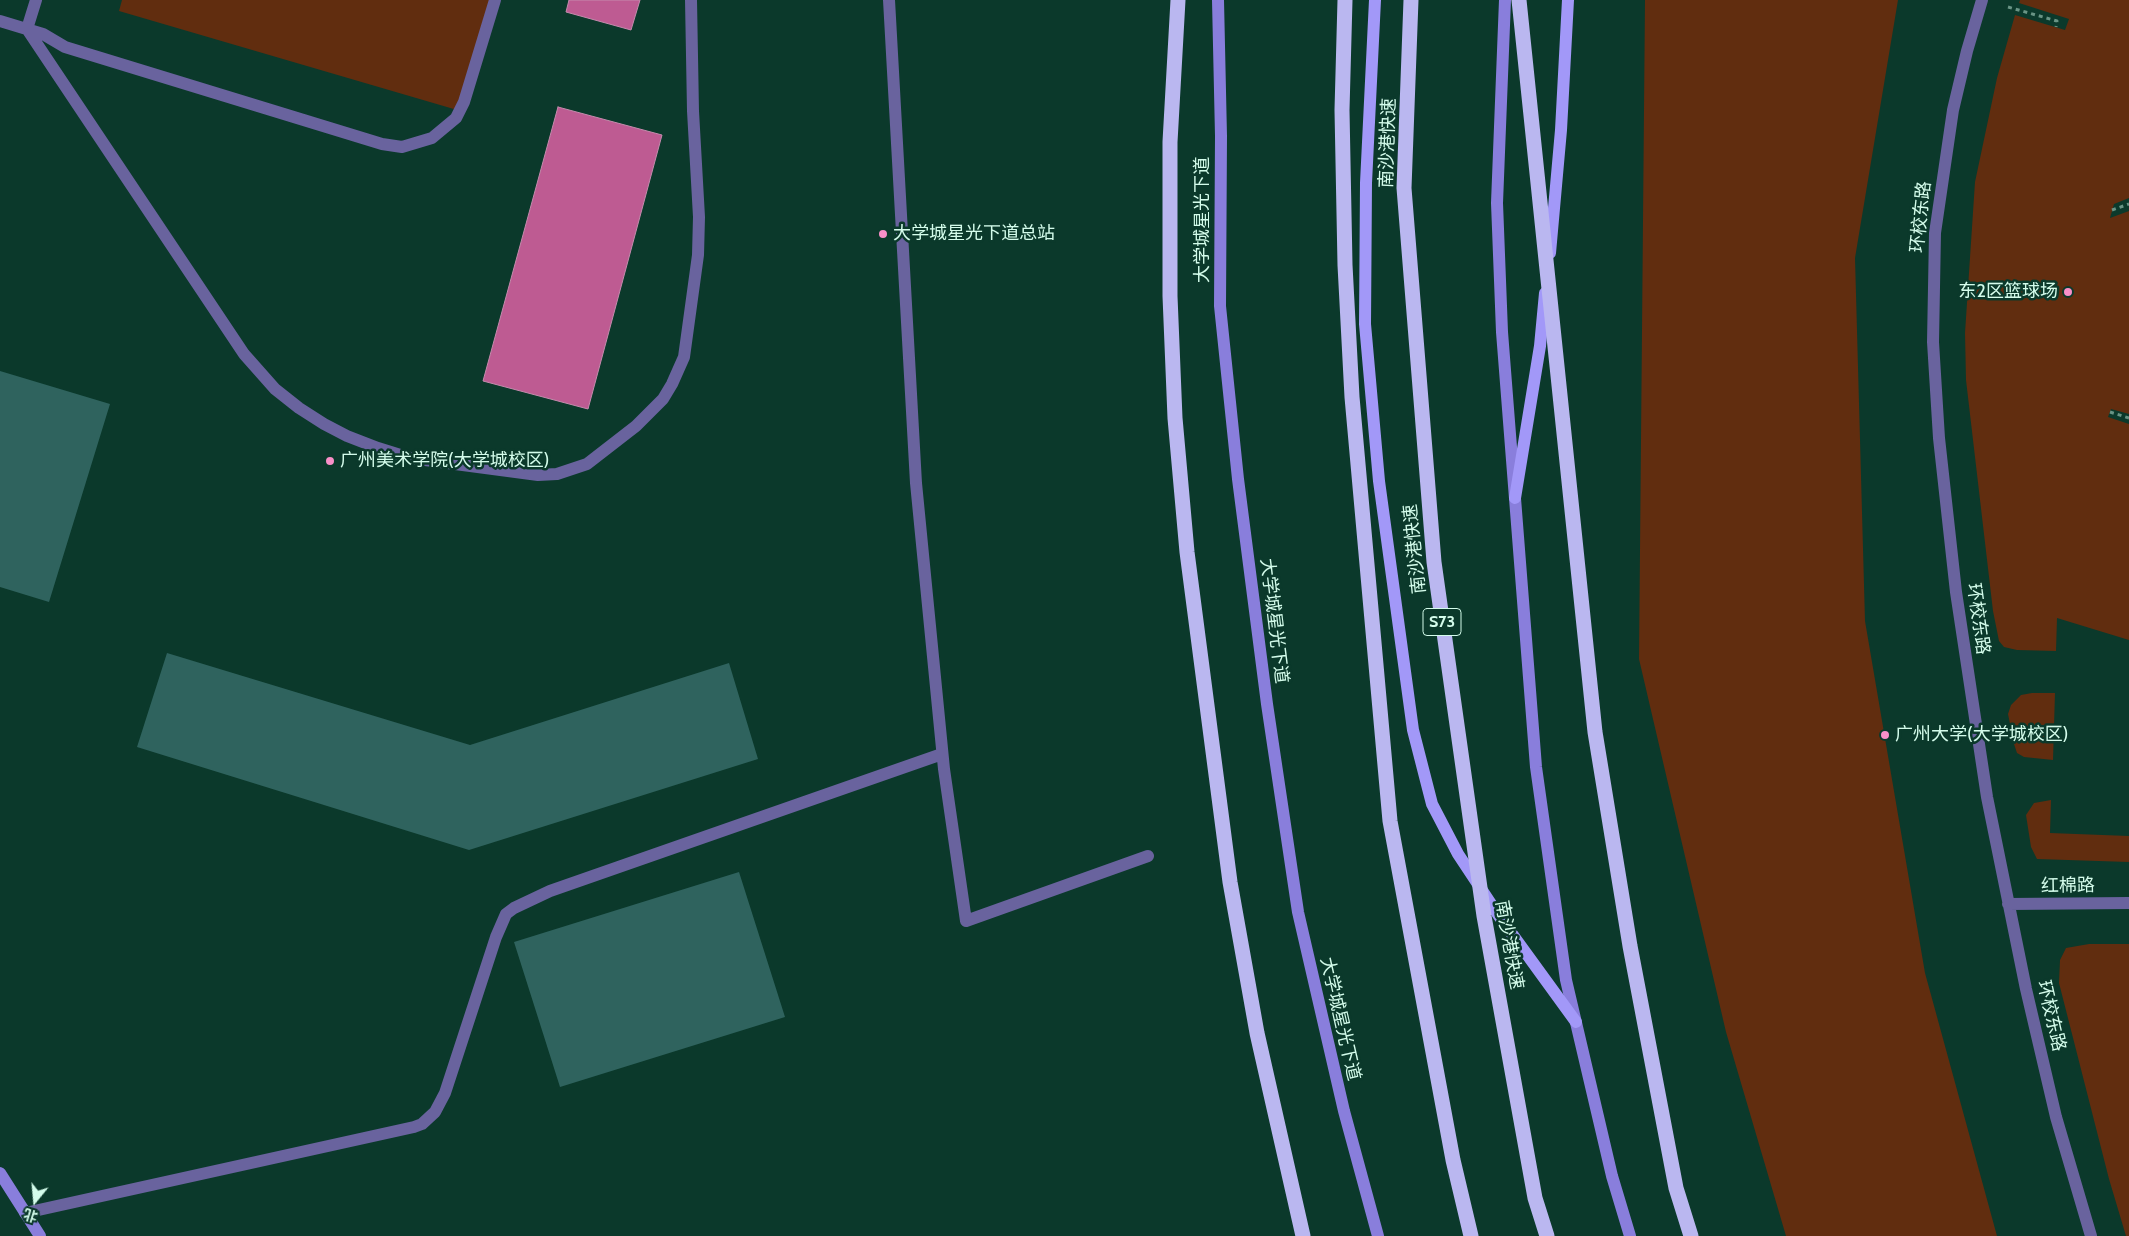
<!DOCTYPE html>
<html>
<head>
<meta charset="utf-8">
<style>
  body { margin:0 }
  #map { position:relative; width:2129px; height:1236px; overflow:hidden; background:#0b392b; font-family:Cabin,"Noto Sans SC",sans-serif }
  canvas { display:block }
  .north { position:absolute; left:10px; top:1176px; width:50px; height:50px; -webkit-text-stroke:4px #0b392b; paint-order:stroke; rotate:197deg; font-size:14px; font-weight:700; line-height:20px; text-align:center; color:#d4fceb }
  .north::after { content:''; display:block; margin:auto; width:18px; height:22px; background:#d4fceb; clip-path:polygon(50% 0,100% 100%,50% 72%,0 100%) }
</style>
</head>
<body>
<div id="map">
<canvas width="2129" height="1236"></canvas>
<div class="north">北</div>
</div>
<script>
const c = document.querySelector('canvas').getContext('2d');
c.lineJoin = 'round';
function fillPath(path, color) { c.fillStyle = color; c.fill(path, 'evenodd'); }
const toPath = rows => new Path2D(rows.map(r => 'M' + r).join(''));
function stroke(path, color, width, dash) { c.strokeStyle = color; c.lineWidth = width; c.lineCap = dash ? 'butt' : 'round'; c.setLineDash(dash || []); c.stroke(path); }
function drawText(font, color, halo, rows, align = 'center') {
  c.font = font + ' Cabin,"Noto Sans SC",sans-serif'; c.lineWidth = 5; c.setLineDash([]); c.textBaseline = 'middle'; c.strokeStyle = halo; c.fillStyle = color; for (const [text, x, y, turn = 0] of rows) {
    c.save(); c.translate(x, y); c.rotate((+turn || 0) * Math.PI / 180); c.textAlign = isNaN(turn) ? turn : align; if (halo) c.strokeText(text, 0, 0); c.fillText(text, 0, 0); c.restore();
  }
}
fillPath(toPath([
  [122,0,497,0,464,112,119,11],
  [1645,0,1898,0,1855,258,1865,621,1925,973,1997,1236,1786,1236,1726,1032,1639,659],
  [2020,0,2129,0,2129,198,2114,204,2110,218,2129,211,2129,414,2111,409,2108,417,2129,424,2129,640,2057,618,2056,651,2017,650,2004,647,1999,641,1993,611,1966,380,1965,333,1975,182,1997,78,2015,15,2065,30,2069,19,2019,3],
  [2032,693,2055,693,2053,760,2024,757,2017,753,2014,744,2008,714,2011,705,2021,695],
  [2051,800,2050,833,2129,836,2129,862,2037,859,2031,847,2026,815,2034,803],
  [2089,944,2129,944,2129,1236,2126,1236,2109,1179,2059,983,2060,960,2066,948]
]), '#612d0f');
const water = toPath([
  [569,0,640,0,631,30,566,12,569,0],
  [558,107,662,135,588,409,483,381,558,107]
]);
fillPath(water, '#be5b92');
stroke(water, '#c58bad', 1);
fillPath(toPath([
  [0,371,110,404,49,602,0,587],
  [167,653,470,745,729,663,758,759,469,850,137,747],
  [739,872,785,1017,560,1087,514,942]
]), '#2f635e');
stroke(toPath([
  [2008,7,2057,21,2056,27],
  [2112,210,2129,204],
  [2110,412,2129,418]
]), '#699485', 3, [4, 4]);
stroke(toPath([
  [36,0,27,29,244,354,275,389,299,408,324,424,347,436,378,448,410,458,538,475,557,474,587,464,636,426,663,399,672,384,684,357,698,255,699,217,693,111,691,0],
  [889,0,916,483,944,769,966,921,1148,856],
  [1982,0,1967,51,1953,110,1935,233,1933,342,1939,438,1956,592,1987,797,2026,989,2056,1117,2091,1236],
  [0,21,43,34,65,47,382,144,402,147,432,138,456,118,464,102,495,0],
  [2008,904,2129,903],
  [25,1213,414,1127,422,1124,435,1112,445,1093,496,937,506,914,514,908,550,891,942,754]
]), '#69639e', 12);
stroke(toPath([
  [1218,0,1221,136,1220,306,1238,479,1267,704,1298,912,1344,1111,1378,1236],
  [1505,0,1497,203,1502,332,1536,767,1566,980,1612,1176,1630,1236],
  [0,1173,40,1236]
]), '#897edc', 12);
stroke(toPath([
  [1375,0,1366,183,1365,324,1379,481,1413,730,1432,804,1458,854,1499,916,1576,1022],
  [1550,253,1561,130,1568,0],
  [1515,498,1540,346,1545,293]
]), '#a298f8', 12);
stroke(toPath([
  [1178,0,1170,142,1170,296,1175,418,1187,552,1230,882,1257,1033,1303,1236],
  [1345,0,1342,110,1345,265,1352,397,1390,821,1453,1160,1471,1236],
  [1411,0,1404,188,1434,562,1484,916,1535,1198,1547,1236],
  [1519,0,1595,732,1630,946,1676,1188,1691,1236]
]), '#bab7f0', 15);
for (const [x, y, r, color] of [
  [883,234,5,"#f98fc8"],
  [2068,292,5,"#f98fc8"],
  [330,461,5,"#f98fc8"],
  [1885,735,5,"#f98fc8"]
]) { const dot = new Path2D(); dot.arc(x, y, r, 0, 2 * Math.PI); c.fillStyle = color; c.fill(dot); stroke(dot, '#0b392b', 2); }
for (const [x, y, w] of [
  [1442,622,38]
]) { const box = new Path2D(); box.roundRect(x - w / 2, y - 13.5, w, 27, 4); c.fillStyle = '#0b392b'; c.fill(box); stroke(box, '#d4fceb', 1); }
drawText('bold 16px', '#d4fceb', null, [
  ["S73",1442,622]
]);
drawText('18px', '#d4fceb', '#0b392b', [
  ["南沙港快速",1388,143,-88],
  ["环校东路",1921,217,-84],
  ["大学城星光下道",1203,220,-90],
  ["南沙港快速",1415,549,-96],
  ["环校东路",1978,619,82],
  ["大学城星光下道",1274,621,83],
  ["红棉路",2068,886,-1],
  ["南沙港快速",1509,945,80],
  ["环校东路",2051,1016,77],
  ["大学城星光下道",1340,1019,77]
]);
drawText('18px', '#d4fceb', '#0b392b', [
  ["大学城星光下道总站",893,234],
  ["东2区篮球场",2058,292,"right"],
  ["广州美术学院(大学城校区)",340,461],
  ["广州大学(大学城校区)",1895,735]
], 'left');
</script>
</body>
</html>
